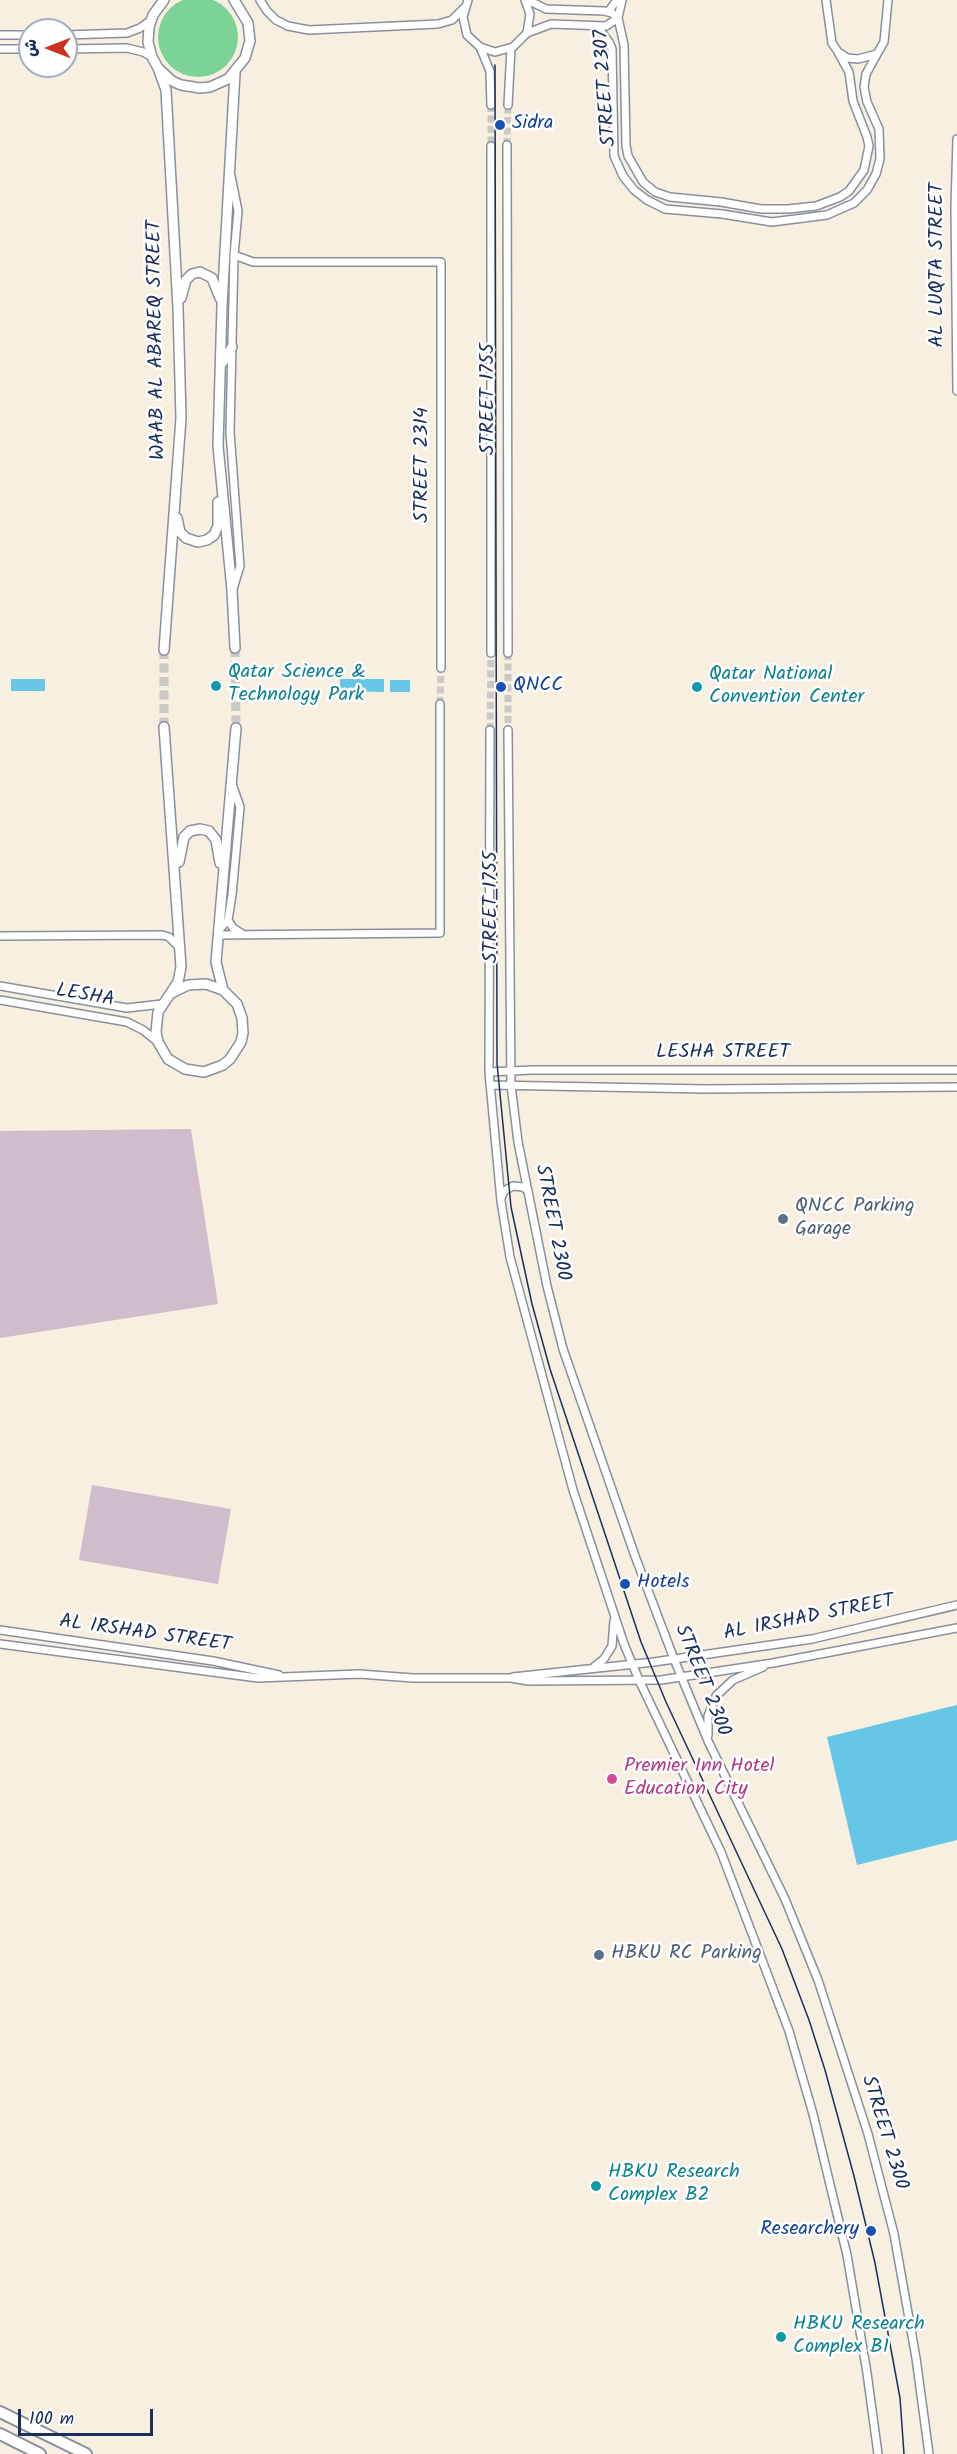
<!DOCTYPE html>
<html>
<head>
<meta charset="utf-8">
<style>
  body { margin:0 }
  #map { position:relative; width:957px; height:2454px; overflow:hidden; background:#f7efe0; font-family:Kalam,"Playpen Sans Arabic",sans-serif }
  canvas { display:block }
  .north { position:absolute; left:18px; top:18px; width:60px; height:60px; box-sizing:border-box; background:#fff; border:2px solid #a4acbf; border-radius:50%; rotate:270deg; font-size:16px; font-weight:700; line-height:24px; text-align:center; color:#1b2f5e }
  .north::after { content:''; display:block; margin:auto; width:21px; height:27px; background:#c8321e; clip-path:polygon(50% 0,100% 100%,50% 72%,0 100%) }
  .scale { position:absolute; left:18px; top:2409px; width:135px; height:27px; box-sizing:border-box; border:3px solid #1b2f5e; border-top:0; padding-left:8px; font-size:18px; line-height:21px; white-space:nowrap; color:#1b2f5e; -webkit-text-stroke:4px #fff; paint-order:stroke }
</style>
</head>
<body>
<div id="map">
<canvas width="957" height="2454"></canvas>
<div class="north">ش</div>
<div class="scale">100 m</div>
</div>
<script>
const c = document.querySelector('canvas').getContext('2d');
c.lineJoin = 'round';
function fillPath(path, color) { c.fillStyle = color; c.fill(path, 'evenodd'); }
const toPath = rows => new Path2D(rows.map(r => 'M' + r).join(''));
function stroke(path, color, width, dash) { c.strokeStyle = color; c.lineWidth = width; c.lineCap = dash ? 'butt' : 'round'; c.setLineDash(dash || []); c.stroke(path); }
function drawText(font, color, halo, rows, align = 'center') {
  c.font = font + ' Kalam,sans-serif'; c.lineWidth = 5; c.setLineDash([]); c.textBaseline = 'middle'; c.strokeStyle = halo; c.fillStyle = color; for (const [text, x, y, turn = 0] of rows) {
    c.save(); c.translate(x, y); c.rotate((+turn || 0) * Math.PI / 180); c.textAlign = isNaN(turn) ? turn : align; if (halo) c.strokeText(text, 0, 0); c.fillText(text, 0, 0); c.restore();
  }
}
fillPath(toPath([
  [191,1129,218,1304,0,1338,0,1131],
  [92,1485,231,1509,218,1584,79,1560]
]), '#d0bdcc');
fillPath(toPath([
  '158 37a40 40 0 1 1 80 0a40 40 0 1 1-80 0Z'
]), '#7bd398');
fillPath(toPath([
  [11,679,45,679,45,691,11,691],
  [340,679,384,679,384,692,340,691],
  [390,680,410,680,410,692,390,692],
  [957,1705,957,1840,857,1865,827,1737]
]), '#66c6e5');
stroke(toPath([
  [491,105,491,146],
  [507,145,508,105],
  [508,653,508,730],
  [440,704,441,668],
  [490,730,491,653]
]), '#cbc9c6', 7, [7, 3.5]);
stroke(toPath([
  [235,648,236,728],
  [164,650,164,727]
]), '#cbc9c6', 9, [9, 4.5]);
const minor = toPath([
  [260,0,267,11,276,20,288,26,309,30,438,24,452,20,464,8],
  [468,0,463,17,467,35,480,47,495,52,513,47,527,33,530,14,525,0],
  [528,0,546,9,604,11,612,13,618,18,624,45,626,145,628,156,643,182,655,192,670,197,721,202,761,209,788,209,816,206,840,197,849,191,864,170,869,146,867,137,853,101,849,72,838,52],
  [826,0,832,43,838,52,847,58,858,59,877,54,884,42,888,0],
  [608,12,617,0],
  [597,26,609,42,612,49,614,156,623,176,634,190,647,200,665,209,722,214,772,222,827,215,854,203,867,190,876,174,880,159,879,129,867,102,864,87,866,74,877,54],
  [527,33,551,24,606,26,618,18,622,0],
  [0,35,30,35],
  [66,35,127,33,140,28,151,20],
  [480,47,490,71,491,105],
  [0,49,30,49],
  [66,49,127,48,143,52,152,57],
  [508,105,511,48],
  [957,139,955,207,957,391],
  [507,145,508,653],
  [491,146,491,653],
  [231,176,238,211,234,255,230,432,240,566,233,589],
  [234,255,253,262,441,262,441,668],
  [490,730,489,1072,501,1201,510,1257,573,1490,624,1644,639,1680,721,1852,789,2031,813,2114,847,2255,867,2373,878,2454],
  [508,730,511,1085,518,1142,547,1286,563,1349,635,1556,674,1659,708,1741,785,1899,818,1980,868,2134,894,2234,916,2358,929,2454],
  [228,920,233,928,242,934],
  [218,931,228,920,232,895,240,807,232,784],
  [218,935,440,933,440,704],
  [0,936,162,935,169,937,179,947],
  [0,986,127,1008,162,1004],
  [0,1000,127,1022,143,1030,158,1042],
  [489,1072,532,1070,957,1070],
  [490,1085,706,1089,957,1087],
  [501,1198,504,1191,513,1186,523,1187,527,1190],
  [0,1630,213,1661,279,1675],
  [0,1644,258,1678,359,1674,413,1678,511,1678,528,1681,661,1680,773,1663,957,1628],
  [595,1666,604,1659,612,1646,614,1621],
  [513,1677,654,1662,812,1639,957,1605],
  [708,1735,708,1716,716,1696,733,1680,763,1667]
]);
const tertiary = toPath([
  [164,0,153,15,149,27,148,42,152,57,158,68,172,81,181,85,200,88,210,87,228,79,245,58,250,41,248,23,234,0],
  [158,68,166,90,178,308,181,418,164,650],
  [181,298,186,280,192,274,200,272,212,278,220,298],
  [223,362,232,347],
  [177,518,180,532,186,538,198,542,207,540,214,535,218,526,218,502],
  [235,648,232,590,218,446,222,306,235,73],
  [164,727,181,967,178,982,158,1012,156,1032,158,1042,168,1059,185,1069,204,1072,223,1065,230,1059,241,1042,243,1033,242,1018,237,1004,223,990,206,984,188,985,172,993],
  [179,862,184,837,190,831,200,829,209,831,216,840,220,863],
  [223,990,216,962,236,728]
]);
const secondary = toPath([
  [0,2412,86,2454],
  [0,2434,40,2454]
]);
stroke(minor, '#898f9f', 10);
stroke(tertiary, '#898f9f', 12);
stroke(secondary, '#898f9f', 14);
stroke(minor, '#fff', 7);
stroke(tertiary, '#fff', 9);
stroke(secondary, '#fff', 10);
stroke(toPath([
  [495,65,497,1063,511,1207,532,1304,550,1369,641,1642,666,1702,782,1949,809,2020,825,2070,854,2176,875,2263,900,2398,904,2454]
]), '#1b2f5e', 1.5);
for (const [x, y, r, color] of [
  [500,125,6,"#1a4fb4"],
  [216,686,6,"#0f9aa8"],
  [501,687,6,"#1a4fb4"],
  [697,687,6,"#0f9aa8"],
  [783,1219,6,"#5c6f8a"],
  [625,1584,6,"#1a4fb4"],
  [612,1779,6,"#d1479c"],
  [599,1955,6,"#5c6f8a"],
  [596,2186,6,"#0f9aa8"],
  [871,2231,6,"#1a4fb4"],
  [781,2337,6,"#0f9aa8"]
]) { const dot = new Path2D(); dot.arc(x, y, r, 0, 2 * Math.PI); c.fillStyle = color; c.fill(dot); stroke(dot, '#fff', 2); }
drawText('20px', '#1b2f5e', '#fff', [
  ["STREET 2307",607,88,-94],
  ["AL LUQTA STREET",939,265,-90],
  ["WAAB AL ABAREQ STREET",158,340,-91],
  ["STREET 1755",490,399,-90],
  ["STREET 2314",424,465,-90],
  ["STREET 1755",493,907,-90],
  ["LESHA",85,997,10],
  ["LESHA STREET",723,1054],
  ["STREET 2300",551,1223,79],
  ["AL IRSHAD STREET",809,1619,-11],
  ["AL IRSHAD STREET",145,1635,8],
  ["STREET 2300",701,1681,68],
  ["STREET 2300",883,2133,73]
]);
drawText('20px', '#164399', '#fff', [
  ["Sidra",512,125],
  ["QNCC",513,687],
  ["Hotels",637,1584],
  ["Researchery",859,2231,"right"]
], 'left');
drawText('20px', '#0d838f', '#fff', [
  ["Qatar Science &",228,674],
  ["Technology Park",228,697],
  ["Qatar National",709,676],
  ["Convention Center",709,699],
  ["HBKU Research",608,2174],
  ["Complex B2",608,2197],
  ["HBKU Research",793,2326],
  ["Complex B1",793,2349]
], 'left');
drawText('20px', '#4e5e75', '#fff', [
  ["QNCC Parking",795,1208],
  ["Garage",795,1231],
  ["HBKU RC Parking",611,1955]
], 'left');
drawText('20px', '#b23c85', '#fff', [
  ["Premier Inn Hotel",624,1768],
  ["Education City",624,1791]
], 'left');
</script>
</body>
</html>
